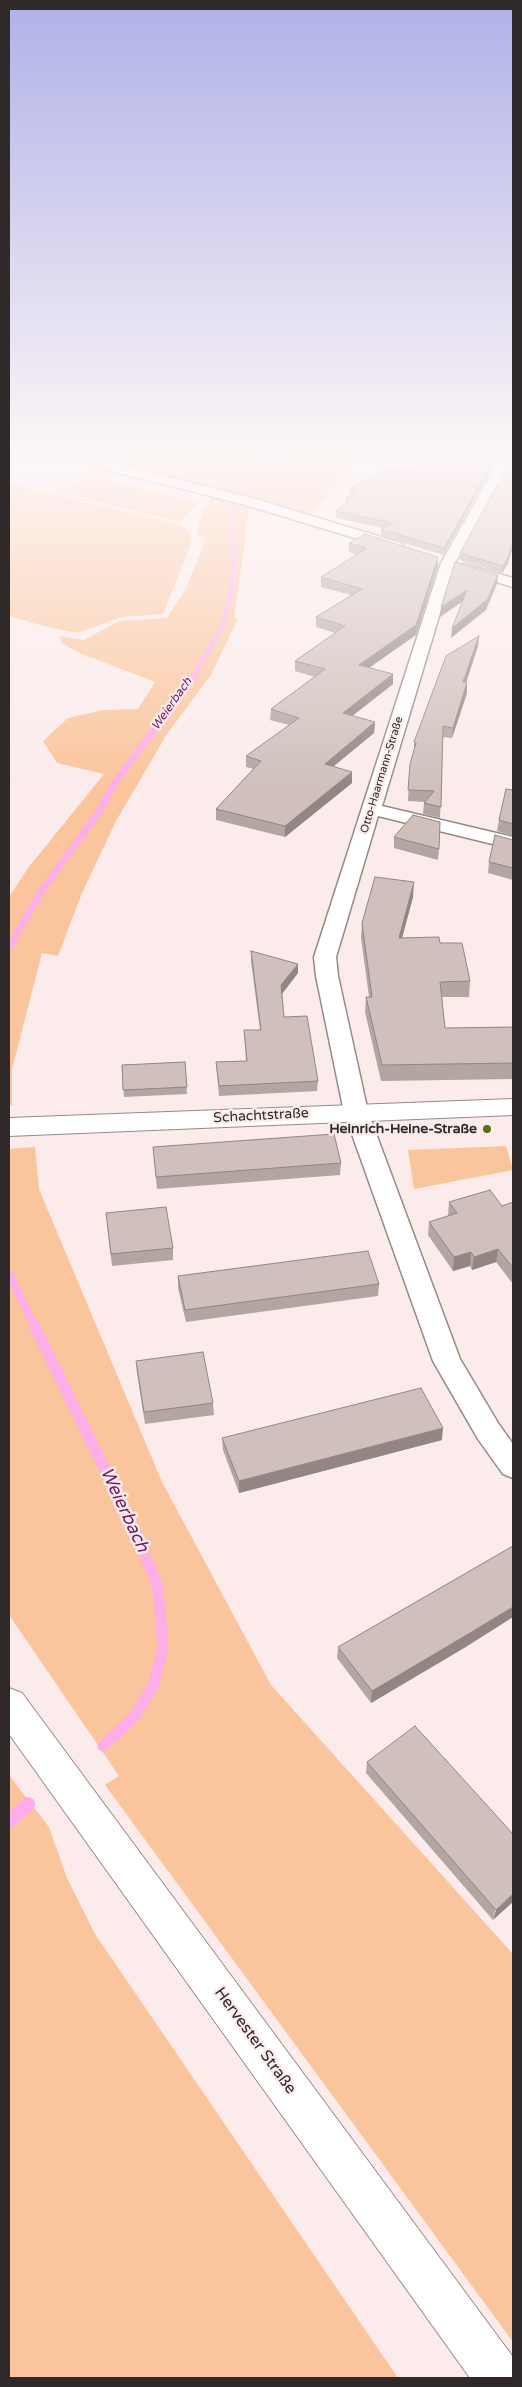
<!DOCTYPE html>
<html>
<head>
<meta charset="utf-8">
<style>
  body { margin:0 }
  #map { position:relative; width:522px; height:2387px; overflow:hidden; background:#fbeceb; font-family:"Varela Round",sans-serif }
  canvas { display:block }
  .frame { position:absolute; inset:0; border:10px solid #2f2929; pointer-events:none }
</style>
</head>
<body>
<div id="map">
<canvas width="522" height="2387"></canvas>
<div class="frame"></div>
</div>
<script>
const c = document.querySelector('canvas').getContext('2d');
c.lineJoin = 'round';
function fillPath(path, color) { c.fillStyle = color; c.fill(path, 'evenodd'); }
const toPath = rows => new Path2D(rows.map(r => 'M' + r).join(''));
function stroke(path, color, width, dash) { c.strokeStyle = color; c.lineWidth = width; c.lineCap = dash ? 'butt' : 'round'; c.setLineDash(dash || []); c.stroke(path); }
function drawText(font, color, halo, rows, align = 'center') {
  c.font = font + ' "Varela Round",sans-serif'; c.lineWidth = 5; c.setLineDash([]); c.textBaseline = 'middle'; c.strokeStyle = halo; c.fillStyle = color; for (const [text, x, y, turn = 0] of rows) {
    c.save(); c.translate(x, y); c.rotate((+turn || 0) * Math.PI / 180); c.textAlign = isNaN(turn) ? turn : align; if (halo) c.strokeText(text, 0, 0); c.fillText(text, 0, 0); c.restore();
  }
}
fillPath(toPath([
  [9,454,49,454,58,458,40,463,34,460,9,464],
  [88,454,360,454,309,517,152,475],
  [92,475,198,503,181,522,56,492],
  [9,483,178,524,189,532,192,541,163,614,122,617,77,633,44,626,9,616],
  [212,496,250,505,234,618,238,619,211,675,167,734,116,821,82,893,58,956,42,953,12,1069,12,1105,9,1105,9,897,28,868,104,774,57,763,43,741,68,718,104,710,138,709,155,682,77,652,62,643,59,636,84,640,119,621,167,618,185,590,205,541,204,537,197,535,201,516],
  [506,1146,513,1170,414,1189,408,1150],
  [35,1147,39,1189,162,1482,271,1685,513,1954,513,2342,105,1785,119,1776,9,1615,9,1149],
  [9,1775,49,1827,67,1878,95,1934,398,2378,9,2378]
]), '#fac59c');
stroke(toPath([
  [193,677,222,627,231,594,234,565,231,517,233,503,249,478,289,454]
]), '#fdade7', 5);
stroke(toPath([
  [9,947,42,890,100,810,114,784,194,676]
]), '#fdade7', 7);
stroke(toPath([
  [9,1274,35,1327]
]), '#fdade7', 8);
stroke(toPath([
  [34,1325,137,1535,158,1588,163,1647,153,1686,134,1717,103,1746]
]), '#fdade7', 11);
stroke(toPath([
  [9,1821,28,1804]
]), '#fdade7', 14);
const street = toPath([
  [70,454,88,454,117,464,252,498,401,543,403,546,401,549,391,549,242,504,107,470,72,457,70,454],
  [503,454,513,454,513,458,455,563,382,806,513,837,513,849,378,816,336,957,338,976,368,1112,460,1359,498,1423,513,1444,513,1478,503,1474,478,1439,433,1361,344,1112,316,976,314,957,441,563,503,454],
  [465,564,513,578,513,587,460,571,458,568,460,565,465,564]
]);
const secondary = toPath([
  [513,1099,513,1115,9,1136,9,1118,513,1099],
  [9,1688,22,1693,513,2357,513,2378,470,2378,9,1734,9,1688]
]);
stroke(street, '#978988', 3);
stroke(secondary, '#978988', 2);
fillPath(street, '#fff');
fillPath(secondary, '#fff');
fillPath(toPath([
  [437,454,500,454,443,555,381,536,381,529,383,528,336,518,336,511,346,503,346,497,349,495,349,489,412,470],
  [349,543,438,566,416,635,369,667,393,684,352,716,375,722,374,733,334,766,352,783,285,837,216,820,216,809,254,769,246,767,246,756,289,725,270,720,271,709,315,677,295,671,295,661,335,633,316,627,316,617,351,595,321,587,321,577,357,555,349,552],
  [460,553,508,564,502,573,460,560],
  [479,636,478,646,466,682,467,682,467,693,452,738,443,737,440,818,423,814,424,803,425,802,408,801,410,764,414,750,414,742],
  [513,790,513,836,497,831,499,820],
  [394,837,439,849,438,860,394,848],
  [513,840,513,880,488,873,489,862],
  [413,897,402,938,440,943,470,981,469,997,442,997,445,1028,513,1027,513,1079,381,1081,365,1012,366,997,369,997,361,938,362,923],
  [251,951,298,973,282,994,284,1017,318,1081,317,1091,219,1096,216,1062,246,1061,244,1030,260,1030,251,961],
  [185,1062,187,1094,124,1097,122,1065],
  [153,1147,341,1163,340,1175,157,1189],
  [449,1202,502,1206,513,1202,513,1284,496,1262,472,1270,470,1266,453,1271,428,1235,429,1222,448,1216],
  [107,1225,173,1248,173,1260,112,1266],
  [178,1276,379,1284,378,1296,186,1322,178,1288],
  [136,1361,213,1403,214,1415,145,1424,137,1373],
  [222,1438,442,1440,239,1493,223,1450],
  [513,1546,513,1617,464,1648,371,1703,337,1658,338,1647],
  [367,1762,513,1834,493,1920,366,1773]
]), '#b2a5a2');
fillPath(toPath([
  [497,454,500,454,443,555,444,548],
  [513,541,513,546,508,564,502,573,503,566],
  [438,557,438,566,416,635,359,675,359,665],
  [498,575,497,584,486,610,451,638,452,628],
  [467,590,466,599,440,617,441,607],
  [479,636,478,646,463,692,463,682],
  [393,674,393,684,342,724,343,713],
  [467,682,467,693,452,738,453,728],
  [375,722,374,733,324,774,325,764],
  [352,772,352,783,285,837,285,826],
  [414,882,413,897,398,953,399,938],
  [298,964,298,973,281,995,281,985],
  [498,1249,496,1262,472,1270,474,1257],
  [471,1252,470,1266,453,1271,454,1257],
  [443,1428,442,1440,239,1493,239,1481],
  [513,1607,513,1617,464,1648,371,1703,372,1691],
  [513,1894,513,1902,493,1920,496,1910]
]), '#918684');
const building = toPath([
  [437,454,497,454,444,548,381,529,393,523,336,511,352,498,346,497,356,491,349,489,389,467,412,470,437,454],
  [513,456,513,541,508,557,503,566,460,553,513,456],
  [365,534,438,557,416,625,359,665,393,674,343,713,375,722,325,764,352,772,285,826,216,809,261,761,246,756,299,718,271,709,325,669,295,661,345,626,316,617,362,589,321,577,367,548,349,543,365,534],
  [455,562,498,575,487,600,452,628,467,590,441,607,455,562],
  [479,636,463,682,467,682,453,728,443,726,441,807,424,803,434,791,408,790,410,764,416,743,414,742,446,656,479,636],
  [506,789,513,790,513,824,499,820,506,789],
  [413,815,440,822,439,849,394,837,413,815],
  [495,835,513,840,513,868,489,862,495,835],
  [375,877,414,882,399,938,439,937,440,943,462,943,470,981,440,982,445,1028,513,1027,513,1063,382,1065,366,997,372,997,362,923,375,877],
  [251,951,298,964,281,985,284,1017,307,1016,318,1081,219,1086,216,1062,247,1061,244,1030,261,1030,251,951],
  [185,1062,187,1087,123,1090,122,1065,185,1062],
  [334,1134,341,1163,156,1177,153,1147,334,1134],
  [490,1190,502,1206,513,1202,513,1268,498,1249,474,1257,471,1252,454,1257,429,1222,457,1213,449,1202,490,1190],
  [166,1207,173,1248,111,1254,106,1213,166,1207],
  [368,1251,379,1284,185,1310,178,1276,368,1251],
  [203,1352,213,1403,144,1412,136,1361,203,1352],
  [421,1388,443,1428,239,1481,222,1438,421,1388],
  [513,1546,513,1607,465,1636,372,1691,338,1647,513,1546],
  [415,1726,513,1834,513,1894,496,1910,367,1762,415,1726]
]);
fillPath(building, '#cfc0bc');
stroke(building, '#918684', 1);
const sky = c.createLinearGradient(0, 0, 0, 788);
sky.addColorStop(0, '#b0b1e8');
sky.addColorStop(0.58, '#fdf6f6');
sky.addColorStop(1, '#fdf6f600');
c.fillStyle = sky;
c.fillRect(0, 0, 522, 788);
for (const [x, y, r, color] of [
  [487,1129,5,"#5b6d1a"]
]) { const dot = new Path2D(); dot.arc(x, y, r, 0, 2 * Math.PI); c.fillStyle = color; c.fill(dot); stroke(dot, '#fbeceb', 2); }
drawText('11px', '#2f2929', '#fbeceb', [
  ["Otto-Haarmann-Straße",382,775,-73]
]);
drawText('italic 12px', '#721861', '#fbeceb', [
  ["Weierbach",172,704,-55]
]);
drawText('14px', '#2f2929', '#fbeceb', [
  ["Schachtstraße",261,1116,-3]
]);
drawText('bold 14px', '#2f2929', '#fbeceb', [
  ["Heinrich-Heine-Straße",477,1129]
], 'right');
drawText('16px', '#2f2929', '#fbeceb', [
  ["Hervester Straße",255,2041,54]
]);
drawText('italic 18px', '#721861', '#fbeceb', [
  ["Weierbach",124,1510,65]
]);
</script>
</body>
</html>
